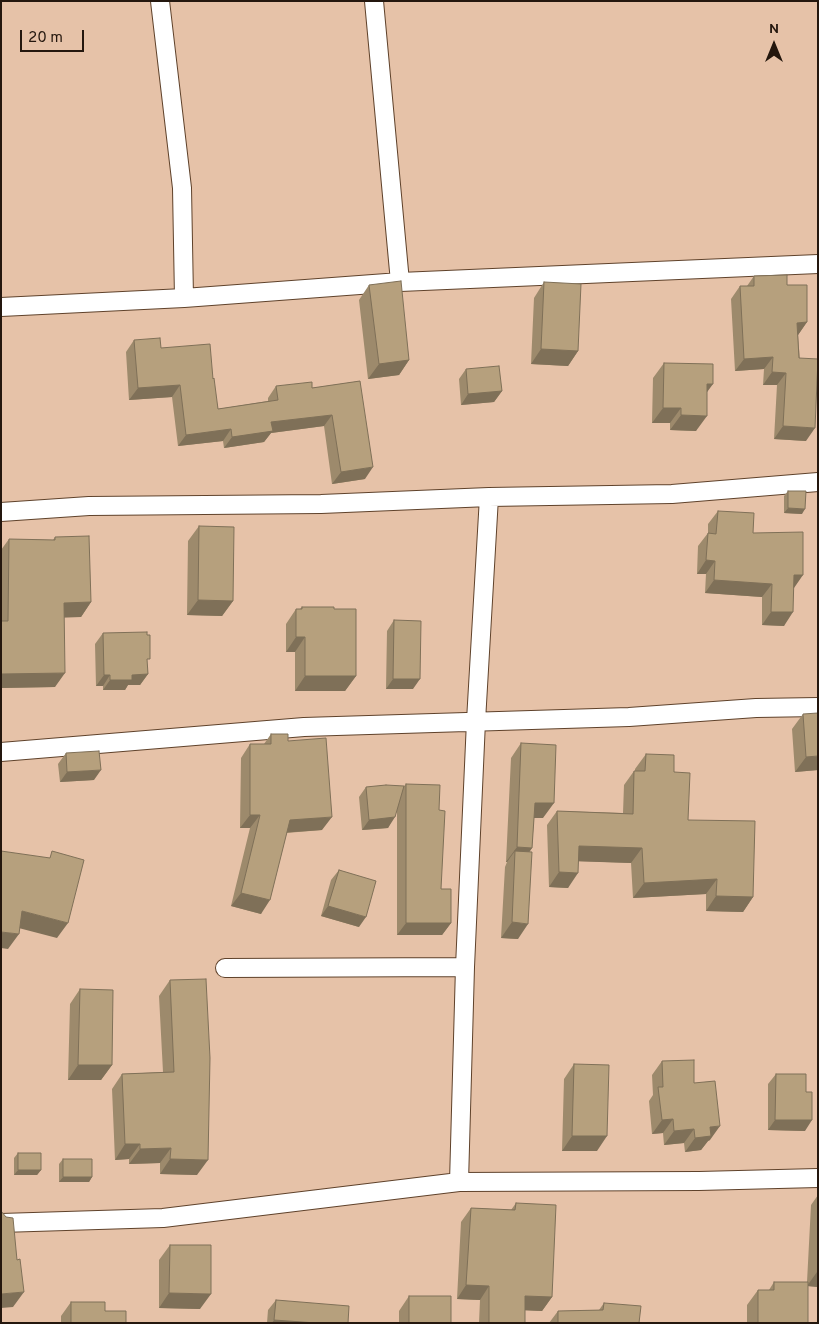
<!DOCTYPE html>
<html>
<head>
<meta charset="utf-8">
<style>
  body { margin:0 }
  #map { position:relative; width:819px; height:1324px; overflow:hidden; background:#e6c2a8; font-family:Overpass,sans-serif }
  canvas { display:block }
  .frame { position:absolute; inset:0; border:2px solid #24170e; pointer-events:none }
  .north { position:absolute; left:749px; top:20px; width:50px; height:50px; -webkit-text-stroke:4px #e6c2a8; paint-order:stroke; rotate:0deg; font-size:14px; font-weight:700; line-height:20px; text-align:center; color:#24170e }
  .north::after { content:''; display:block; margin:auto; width:18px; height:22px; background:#24170e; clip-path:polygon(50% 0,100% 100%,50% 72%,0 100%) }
  .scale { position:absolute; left:20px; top:30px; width:64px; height:22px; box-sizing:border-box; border:2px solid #24170e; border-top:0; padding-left:6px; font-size:15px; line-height:18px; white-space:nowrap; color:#24170e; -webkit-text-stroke:4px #e6c2a8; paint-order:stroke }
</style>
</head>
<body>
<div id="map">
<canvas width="819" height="1324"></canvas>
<div class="frame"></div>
<div class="north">N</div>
<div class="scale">20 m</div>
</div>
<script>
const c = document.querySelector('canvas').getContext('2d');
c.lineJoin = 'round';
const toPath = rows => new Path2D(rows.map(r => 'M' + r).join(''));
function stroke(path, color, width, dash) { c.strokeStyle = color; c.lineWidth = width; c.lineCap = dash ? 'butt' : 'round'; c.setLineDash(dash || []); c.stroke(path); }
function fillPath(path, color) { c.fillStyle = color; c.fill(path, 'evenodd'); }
const minor = toPath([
  [160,1,182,188,184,298],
  [374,1,400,282],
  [1,307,184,298,400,282,818,264],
  [1,512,89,506,321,504,489,497,672,494,818,482],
  [1,752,304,727,629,717,756,708,818,707],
  [225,968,465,967],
  [459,1182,465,967,476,721,489,497],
  [1,1223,163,1218,459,1182,699,1181,818,1178]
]);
stroke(minor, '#5f422b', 20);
stroke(minor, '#fff', 18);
fillPath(toPath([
  [754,276,787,285,807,322,798,335,806,441,774,439,777,385,763,385,764,369,735,371,731,299,740,286,747,286],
  [544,282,578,351,568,366,531,364,534,298],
  [369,285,409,360,399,375,368,379,359,300],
  [134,340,161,348,213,379,218,409,268,401,268,398,276,386,312,388,360,381,365,479,332,484,324,426,271,433,264,442,224,448,223,441,178,446,172,397,129,400,126,352],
  [664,363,707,392,696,431,670,430,670,423,652,423,653,378],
  [466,369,502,391,494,402,461,405,459,379],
  [788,491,802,514,784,513,784,496],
  [718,511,753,533,794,588,793,588,784,626,762,625,762,597,705,593,706,574,697,574,698,546,708,533,708,524],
  [199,526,233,601,222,616,187,615,188,541],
  [55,537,91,602,81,617,64,617,55,687,1,688,1,550,9,539,53,540],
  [302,607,334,609,356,676,345,691,295,691,295,652,286,652,286,624,296,609,300,609],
  [394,620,413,689,386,689,387,631],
  [103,633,147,664,148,674,140,685,128,685,125,690,103,690,103,686,96,686,95,644],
  [803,714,818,770,795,772,792,729],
  [271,734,288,741,322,830,286,833,261,914,231,906,250,828,240,828,241,758,250,744,264,744],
  [521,743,543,818,534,818,532,848,529,852,518,939,501,938,505,867,507,862,506,862,511,758],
  [66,753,94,780,60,782,58,764],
  [646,754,674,772,688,820,753,897,743,912,706,911,706,894,633,898,631,863,578,861,568,888,549,887,547,825,557,811,623,813,624,785,634,771,635,771,635,769],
  [406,784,439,810,441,889,451,923,442,935,397,935,397,809,388,828,362,830,359,797,366,787,404,786],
  [339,870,359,927,321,916,331,880],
  [170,980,197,1175,160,1174,160,1163,129,1164,129,1159,115,1160,112,1089,122,1074,163,1072,159,996],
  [80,989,112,1065,101,1080,68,1080,70,1004],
  [662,1061,694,1083,710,1140,708,1141,701,1150,685,1152,684,1143,664,1145,663,1133,652,1134,649,1101,653,1095,652,1075],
  [574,1064,597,1151,562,1151,564,1079],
  [776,1074,805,1131,768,1130,768,1084],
  [18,1153,41,1170,37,1175,14,1175,14,1158],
  [63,1159,92,1177,89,1182,59,1182,59,1164],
  [818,1195,818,1287,808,1286,808,1323,747,1323,747,1305,758,1290,769,1290,774,1282,807,1282,811,1205],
  [516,1203,552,1297,542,1311,525,1310,525,1323,479,1323,480,1300,457,1299,461,1222,471,1208,511,1210],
  [170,1245,200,1309,159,1308,159,1260],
  [409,1296,451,1323,399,1323,399,1311],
  [276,1300,348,1323,267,1323,268,1310],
  [71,1302,105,1311,126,1323,61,1323,61,1316],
  [604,1303,639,1323,549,1323,558,1311,599,1310]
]), '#9d8a6c');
fillPath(toPath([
  [807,322,798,335,788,335,797,323],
  [541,349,578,351,568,366,531,364],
  [773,357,764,369,735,371,744,359],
  [409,360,399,375,368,379,379,364],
  [772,372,786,373,777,385,763,385],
  [707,384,713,384,702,399],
  [180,385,172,397,129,400,138,388],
  [502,391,494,402,461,405,468,394],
  [663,408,681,408,670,423,652,423],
  [332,415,324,426,271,433,264,442,224,448,232,437,271,422],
  [681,415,707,416,696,431,670,430],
  [783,426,815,428,806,441,774,439],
  [231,429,223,441,178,446,186,435],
  [373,467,365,479,332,484,341,472],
  [788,508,805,509,802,514,784,513],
  [706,560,715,561,706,574,697,574],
  [794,575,803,575,794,588,785,588],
  [714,580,772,584,762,597,705,593],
  [198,600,233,601,222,616,187,615],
  [91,602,81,617,54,618,64,603],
  [771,612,793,612,784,626,762,625],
  [296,637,305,637,295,652,286,652],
  [65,673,55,687,1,688,1,674],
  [148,674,140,685,128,685,125,690,103,690,110,680,132,675],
  [104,675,110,675,103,686,96,686],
  [305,676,356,676,345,691,295,691],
  [393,679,420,679,413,689,386,689],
  [818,756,818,770,795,772,806,757],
  [101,770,94,780,60,782,67,772],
  [535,803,554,803,543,818,524,818],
  [250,815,260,815,250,828,240,828],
  [332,817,322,830,280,833,290,820],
  [395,817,388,828,362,830,369,820],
  [579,846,642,848,631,863,569,861],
  [517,847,532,848,522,863,515,851,507,862,506,862],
  [559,872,578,873,568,888,549,887],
  [717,879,706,894,633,898,644,883],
  [241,893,270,900,261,914,231,906],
  [716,896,753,897,743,912,706,911],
  [328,906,366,917,359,927,321,916],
  [22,911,68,923,57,938,11,926],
  [512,922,528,924,518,939,501,938],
  [406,923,451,923,442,935,397,935],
  [1,932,19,934,8,949,1,948],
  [78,1065,112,1065,101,1080,68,1080],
  [673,1119,663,1133,652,1134,662,1120],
  [775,1120,812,1120,805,1131,768,1130],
  [720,1126,710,1140,708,1141,701,1150,685,1152,695,1138,710,1127],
  [694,1129,684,1143,664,1145,674,1131],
  [572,1136,607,1136,597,1151,562,1151],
  [125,1144,140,1144,129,1159,115,1160],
  [171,1148,160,1163,129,1164,140,1149],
  [170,1159,208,1160,197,1175,160,1174],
  [18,1170,41,1170,37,1175,14,1175],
  [63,1177,92,1177,89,1182,59,1182],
  [817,1272,818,1272,818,1287,807,1286],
  [466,1285,489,1286,480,1300,457,1299],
  [24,1292,13,1307,1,1308,1,1294],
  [169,1293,211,1294,200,1309,159,1308],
  [525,1296,552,1297,542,1311,516,1310],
  [274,1320,316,1323,272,1323]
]), '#7f7058');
const building = toPath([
  [787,275,787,285,807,285,807,322,797,323,799,358,818,359,815,428,783,426,786,373,772,372,773,357,744,359,740,286,754,286,754,276,787,275],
  [401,281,409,360,379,364,369,285,401,281],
  [544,282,581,284,578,351,541,349,544,282],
  [160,338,161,348,210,344,213,379,214,378,218,409,278,400,276,386,312,382,312,388,360,381,373,467,341,472,332,415,271,422,273,431,232,437,231,429,186,435,180,385,138,388,134,340,160,338],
  [664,363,713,364,713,384,707,384,707,416,681,415,681,408,663,408,664,363],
  [499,366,502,391,468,394,466,369,499,366],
  [788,491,806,491,805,509,788,508,788,491],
  [718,511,754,513,753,533,803,532,803,575,794,575,793,612,771,612,772,584,714,580,715,561,706,560,708,533,716,534,718,511],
  [199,526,234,527,233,601,198,600,199,526],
  [89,536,91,602,64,603,65,673,1,674,1,621,8,621,9,539,55,540,55,537,89,536],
  [302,607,334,607,334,609,356,609,356,676,305,676,305,637,296,637,296,609,302,609,302,607],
  [394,620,421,621,420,679,393,679,394,620],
  [147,632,147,635,150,635,150,659,147,659,148,674,132,675,132,680,110,680,110,675,104,675,103,633,147,632],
  [818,713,818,756,806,757,803,714,818,713],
  [271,734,288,734,288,741,326,738,332,817,290,820,270,900,241,893,260,815,250,815,250,744,271,744,271,734],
  [521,743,556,745,554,803,535,803,532,848,517,847,521,743],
  [99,751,101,770,67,772,66,753,99,751],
  [646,754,674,755,674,772,690,773,688,820,755,821,753,897,716,896,717,879,644,883,642,848,579,846,578,873,559,872,557,811,633,814,634,771,645,771,646,754],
  [406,784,440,785,439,810,445,811,441,889,451,889,451,923,406,923,406,784],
  [386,785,404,786,395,817,369,820,366,787,386,785],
  [1,851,50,858,52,851,84,860,68,923,22,911,19,934,1,932,1,851],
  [515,851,532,852,528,924,512,922,515,851],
  [339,870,376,881,366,917,328,906,339,870],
  [206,979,210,1058,208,1160,170,1159,171,1148,140,1149,140,1144,125,1144,122,1074,174,1072,170,980,206,979],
  [80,989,113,990,112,1065,78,1065,80,989],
  [694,1060,694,1083,715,1081,720,1126,710,1127,711,1136,695,1138,694,1129,674,1131,673,1119,662,1120,658,1087,663,1087,662,1061,694,1060],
  [574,1064,609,1065,607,1136,572,1136,574,1064],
  [776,1074,806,1074,806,1092,812,1092,812,1120,775,1120,776,1074],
  [18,1153,41,1153,41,1170,18,1170,18,1153],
  [63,1159,92,1159,92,1177,63,1177,63,1159],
  [516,1203,556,1205,552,1297,525,1296,525,1323,489,1323,489,1286,466,1285,471,1208,515,1210,516,1203],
  [1,1211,6,1217,13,1218,17,1260,20,1259,24,1292,1,1294,1,1211],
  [170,1245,211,1245,211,1294,169,1293,170,1245],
  [774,1282,808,1282,808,1323,758,1323,758,1290,774,1290,774,1282],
  [409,1296,451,1296,451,1323,409,1323,409,1296],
  [276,1300,349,1306,348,1323,316,1323,274,1320,276,1300],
  [71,1302,105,1302,105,1311,126,1311,126,1323,71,1323,71,1302],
  [604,1303,641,1306,639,1323,558,1323,558,1311,603,1310,604,1303]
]);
fillPath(building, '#b6a07d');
stroke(building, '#7f7058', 1);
</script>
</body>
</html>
